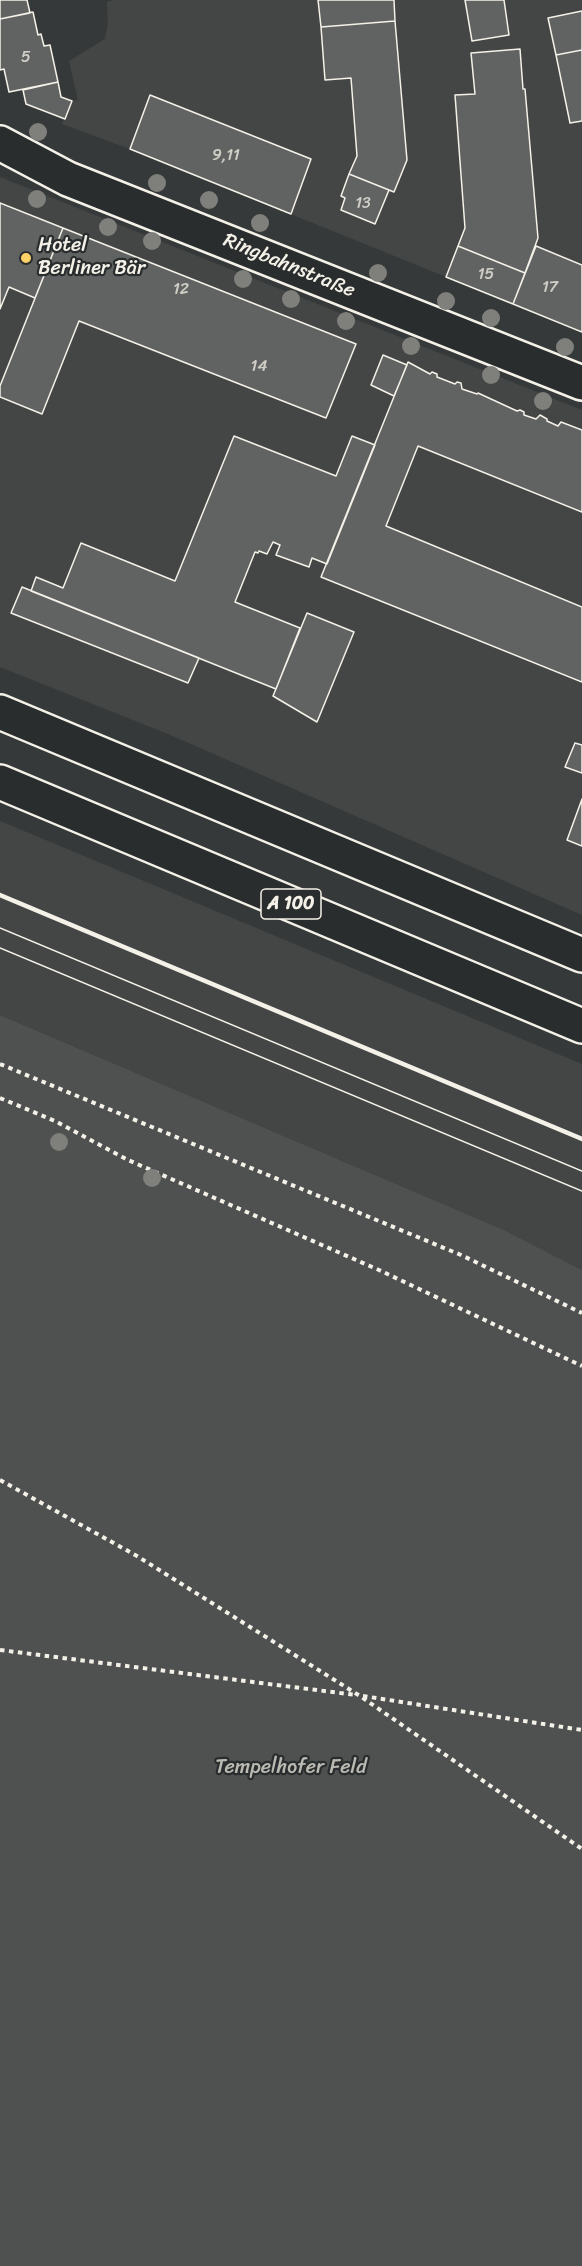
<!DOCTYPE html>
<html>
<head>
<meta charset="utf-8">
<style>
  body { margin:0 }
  canvas { display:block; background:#363939 }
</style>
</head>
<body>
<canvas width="582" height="2266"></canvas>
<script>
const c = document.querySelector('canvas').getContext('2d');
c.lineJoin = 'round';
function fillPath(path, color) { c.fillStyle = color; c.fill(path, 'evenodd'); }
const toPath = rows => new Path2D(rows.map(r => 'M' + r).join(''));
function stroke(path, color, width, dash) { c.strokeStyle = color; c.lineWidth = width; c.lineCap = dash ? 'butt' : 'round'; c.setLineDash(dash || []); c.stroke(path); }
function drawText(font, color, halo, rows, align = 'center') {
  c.font = font + ' Sriracha,sans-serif'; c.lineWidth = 4.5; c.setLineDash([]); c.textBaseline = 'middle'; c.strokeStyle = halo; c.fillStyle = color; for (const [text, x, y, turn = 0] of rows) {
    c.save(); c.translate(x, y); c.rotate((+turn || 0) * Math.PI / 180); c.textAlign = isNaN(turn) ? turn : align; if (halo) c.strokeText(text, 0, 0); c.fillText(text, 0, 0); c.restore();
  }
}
fillPath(toPath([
  [114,0,582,0,582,265,536,246,513,304,130,149,62,124,72,101,78,100,69,61,105,39,108,24,107,2],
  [0,177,582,410,582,915,168,734,0,667],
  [0,821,582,1064,582,1270,504,1230,0,1015]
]), '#434645');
fillPath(toPath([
  [0,1015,504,1230,582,1270,582,2266,0,2266]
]), '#4e514f');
const building = toPath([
  [0,0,27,0,30,13,0,19,0,0],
  [318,0,394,0,395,21,321,27,318,0],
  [465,0,504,0,509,35,472,41,465,0],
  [582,11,582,50,556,55,548,18,582,11],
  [33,12,38,35,41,34,44,46,50,45,58,82,9,92,4,69,0,70,0,19,33,12],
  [395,21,407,160,394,192,349,174,357,156,351,78,325,80,321,27,395,21],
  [520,49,523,89,525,89,538,238,525,273,458,246,465,228,455,95,475,94,471,53,520,49],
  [582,50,582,121,570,123,556,55,582,50],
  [58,82,61,97,72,101,65,119,26,104,23,90,58,82],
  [150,95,311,159,291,214,130,149,150,95],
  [349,174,389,190,375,224,341,210,345,198,341,196,349,174],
  [0,203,63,228,35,298,9,287,0,309,0,203],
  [63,228,356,344,326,418,79,321,42,414,0,397,0,386,63,228],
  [458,246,525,273,513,304,446,277,458,246],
  [536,246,582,265,582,332,513,304,536,246],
  [383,355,407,365,394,396,371,385,383,355],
  [408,362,430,374,432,372,437,374,437,377,455,384,457,382,461,383,462,389,477,394,478,393,517,411,520,410,524,412,524,415,536,419,540,415,547,419,547,421,558,426,561,422,582,430,582,512,418,446,386,526,582,607,582,682,321,577,408,362],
  [234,436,336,476,352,436,375,445,327,564,312,558,309,567,276,555,280,545,273,542,267,554,259,551,258,553,255,552,235,602,300,628,276,689,31,591,36,577,63,588,81,543,175,581,234,436],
  [22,587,199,658,188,683,11,613,22,587],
  [307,613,354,632,317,722,273,696,307,613],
  [575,743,582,745,582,773,565,767,575,743],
  [582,799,582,846,567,840,582,799]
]);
fillPath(building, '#616362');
stroke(building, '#f4f1e8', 1.5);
const minor = toPath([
  [0,143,68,179,582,383]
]);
const motorway = toPath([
  [0,712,582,955],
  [0,782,582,1026]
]);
stroke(minor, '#f4f1e8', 38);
stroke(motorway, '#f4f1e8', 38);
stroke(toPath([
  [0,1064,461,1255,582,1313],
  [0,1098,55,1121,128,1160,379,1270,582,1366],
  [0,1480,137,1556,360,1696,582,1849],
  [0,1650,356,1695],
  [363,1696,582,1730]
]), '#f4f1e8', 4, [4.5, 4.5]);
stroke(minor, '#2a2d2e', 33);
stroke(motorway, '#2a2d2e', 33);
stroke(toPath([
  [0,928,582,1171],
  [0,948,582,1191]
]), '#f4f1e8', 1.5);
stroke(toPath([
  [0,895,582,1139]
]), '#f4f1e8', 4.5);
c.fillStyle = '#7f7f7c';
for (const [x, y] of [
  [38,132],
  [157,183],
  [37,199],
  [209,200],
  [260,223],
  [108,227],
  [152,241],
  [378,273],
  [243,279],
  [291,299],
  [446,301],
  [491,318],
  [346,321],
  [411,346],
  [565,347],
  [491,375],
  [543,401],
  [59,1142],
  [152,1178]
]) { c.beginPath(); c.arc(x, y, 9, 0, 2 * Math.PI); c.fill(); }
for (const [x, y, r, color] of [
  [26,258,6,"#ffd166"]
]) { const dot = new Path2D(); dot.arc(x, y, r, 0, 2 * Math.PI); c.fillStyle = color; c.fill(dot); stroke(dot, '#2a2d2e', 2); }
drawText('16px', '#cfcec6', null, [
  ["5",26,58],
  ["9,11",226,156],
  ["13",363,204],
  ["15",486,275],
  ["17",550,288],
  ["12",181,290],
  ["14",259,367]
]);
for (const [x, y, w] of [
  [291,904,60]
]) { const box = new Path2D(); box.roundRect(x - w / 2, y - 15, w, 30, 4.5); c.fillStyle = '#2a2d2e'; c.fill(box); stroke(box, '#f4f1e8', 1.5); }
drawText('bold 18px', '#f4f1e8', null, [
  ["A 100",291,904]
]);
drawText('20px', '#f4f1e8', '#2a2d2e', [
  ["Hotel",38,246],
  ["Berliner Bär",38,269]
], 'left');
drawText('20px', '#f4f1e8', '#2a2d2e', [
  ["Ringbahnstraße",289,266,22]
]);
drawText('20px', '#bab9b2', '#2a2d2e', [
  ["Tempelhofer Feld",291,1768]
]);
</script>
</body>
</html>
